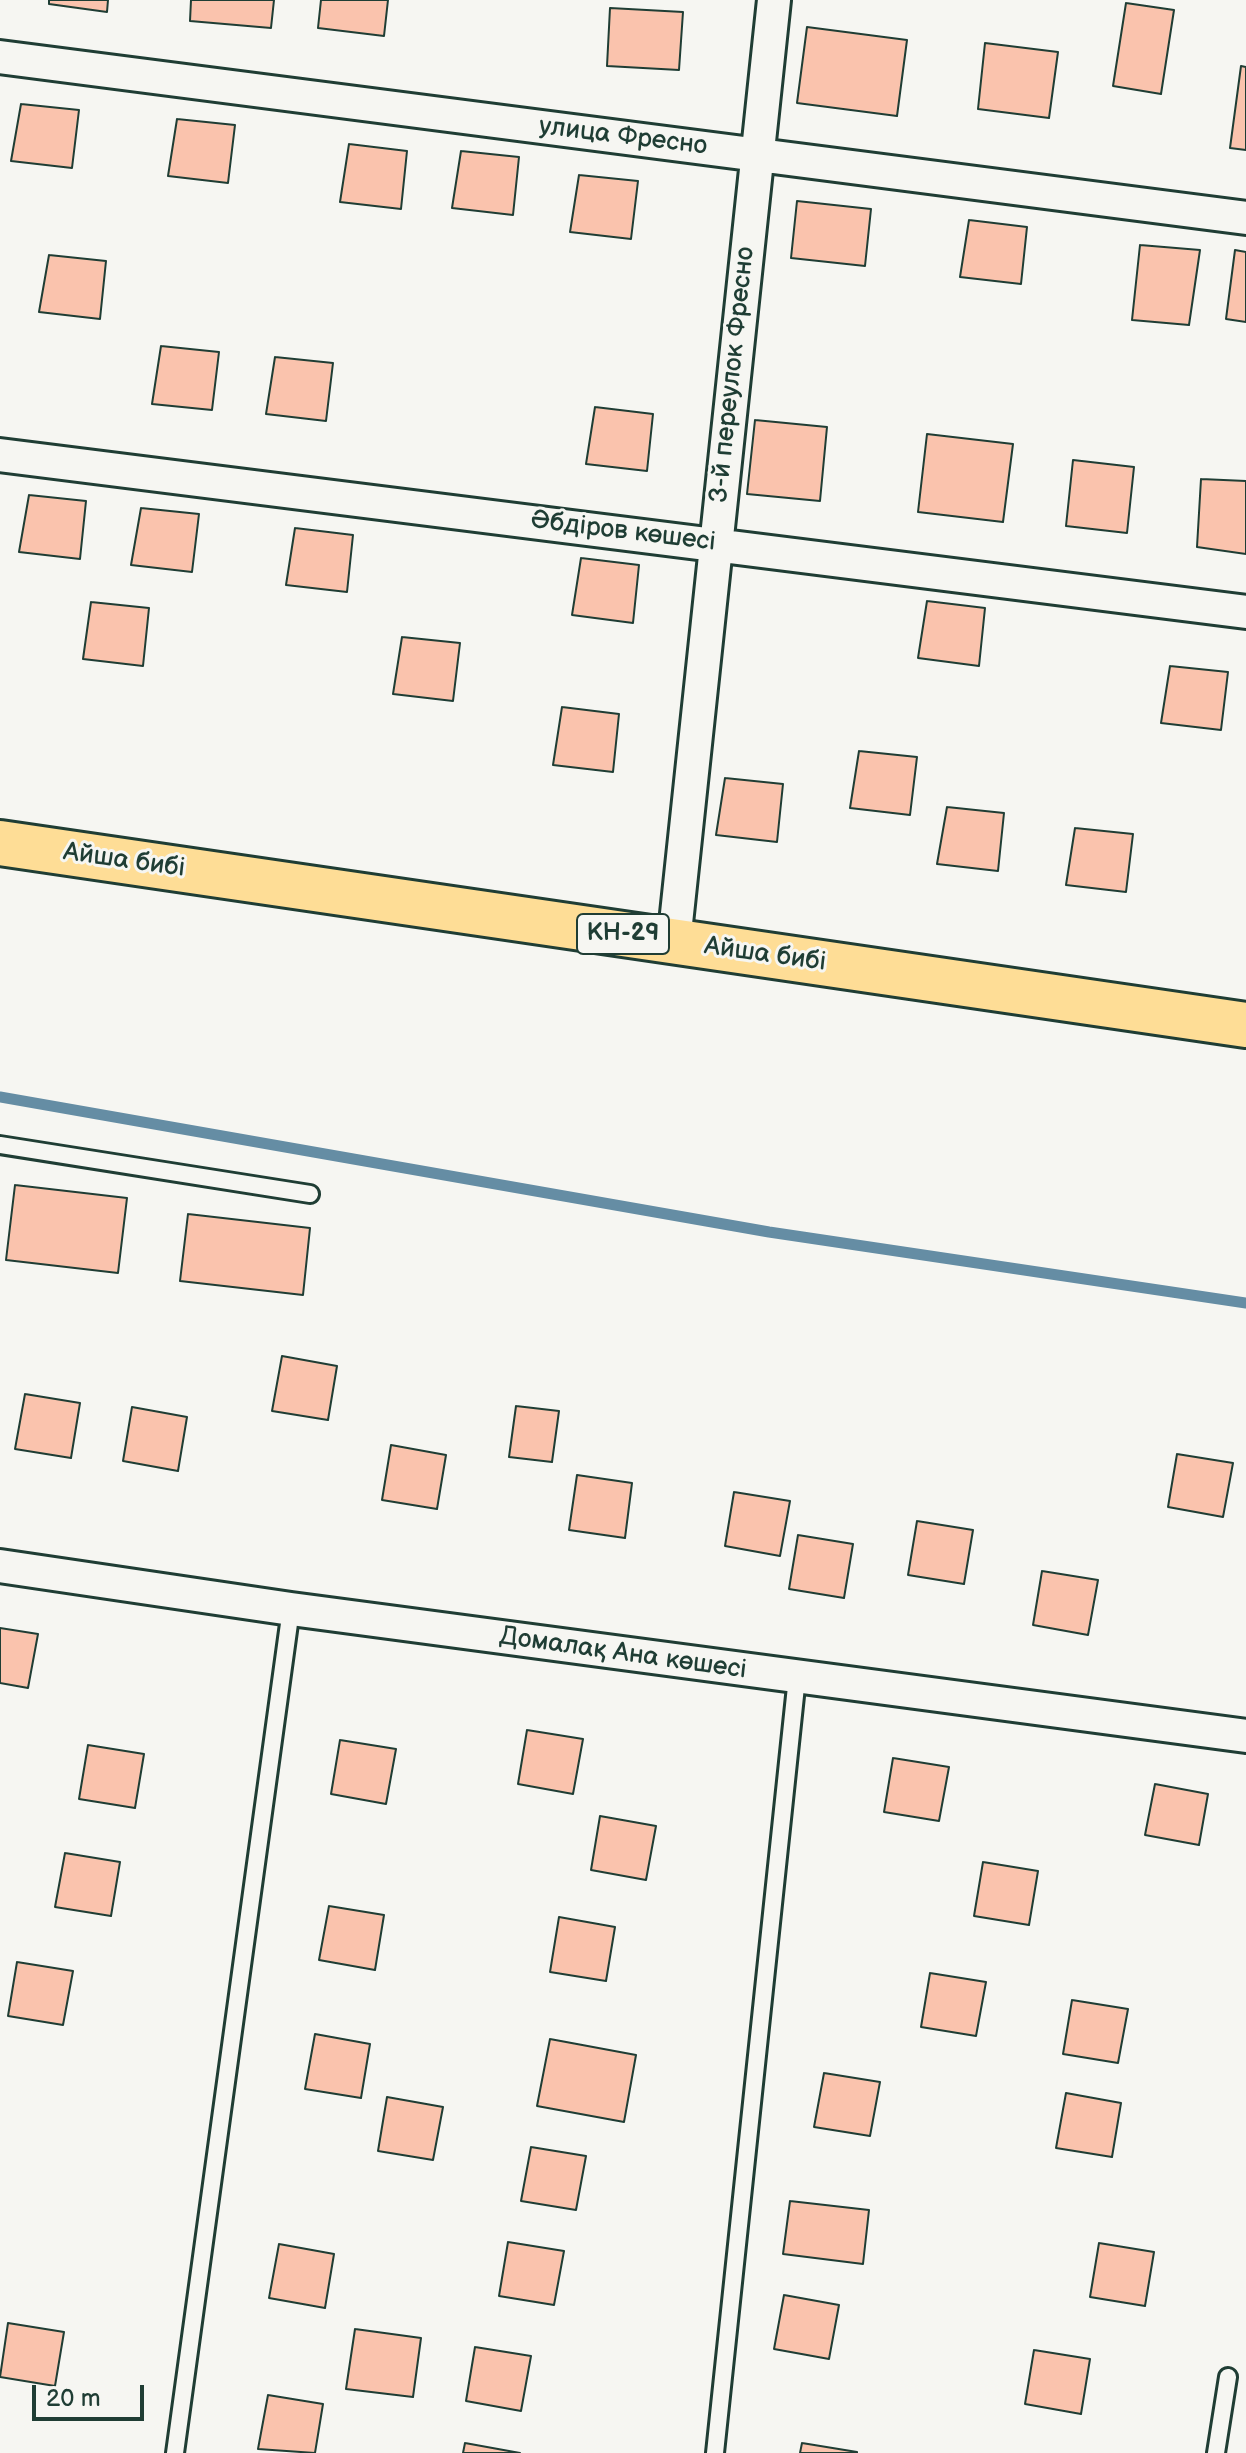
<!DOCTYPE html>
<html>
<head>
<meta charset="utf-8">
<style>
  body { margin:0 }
  #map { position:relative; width:1246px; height:2453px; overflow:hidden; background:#f6f6f2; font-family:"Balsamiq Sans",sans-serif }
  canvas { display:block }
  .scale { position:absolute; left:32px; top:2385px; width:112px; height:36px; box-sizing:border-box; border:4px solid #1f3d34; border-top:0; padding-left:10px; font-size:24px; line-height:28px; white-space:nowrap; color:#1f3d34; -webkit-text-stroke:6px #f6f6f2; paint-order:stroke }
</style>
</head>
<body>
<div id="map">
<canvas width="1246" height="2453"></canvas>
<div class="scale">20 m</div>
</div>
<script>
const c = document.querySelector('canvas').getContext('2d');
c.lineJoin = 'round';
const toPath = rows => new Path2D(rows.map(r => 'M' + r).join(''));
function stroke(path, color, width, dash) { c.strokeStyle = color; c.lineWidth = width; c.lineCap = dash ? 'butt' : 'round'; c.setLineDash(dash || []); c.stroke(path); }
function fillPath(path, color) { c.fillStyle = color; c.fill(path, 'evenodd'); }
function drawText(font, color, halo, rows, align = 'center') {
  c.font = font + ' "Balsamiq Sans",sans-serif'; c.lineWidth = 6; c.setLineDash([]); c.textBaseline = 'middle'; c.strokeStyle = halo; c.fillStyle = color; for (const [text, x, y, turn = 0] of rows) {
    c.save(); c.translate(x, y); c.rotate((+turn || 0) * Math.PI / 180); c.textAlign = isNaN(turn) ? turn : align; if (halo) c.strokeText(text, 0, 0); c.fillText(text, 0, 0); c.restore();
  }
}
stroke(toPath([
  [0,1097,769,1232,1246,1303]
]), '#658da4', 11);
const building = toPath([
  [49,0,108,0,107,12,49,4,49,0],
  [191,0,274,0,271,28,190,21,191,0],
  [321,0,388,0,384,36,318,28,321,0],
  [1126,3,1174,10,1161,94,1113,86,1126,3],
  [610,8,683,12,679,70,607,66,610,8],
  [807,27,907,40,897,116,797,103,807,27],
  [985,43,1058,52,1049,118,978,109,985,43],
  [1241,66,1246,67,1246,150,1230,148,1241,66],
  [21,104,79,110,72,168,11,161,21,104],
  [177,119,235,125,228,183,168,176,177,119],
  [349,144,407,151,401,209,340,202,349,144],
  [461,151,519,157,513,215,452,208,461,151],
  [579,175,638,181,631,239,570,232,579,175],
  [797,201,871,209,865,266,791,258,797,201],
  [969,220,1027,227,1021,284,960,277,969,220],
  [1140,245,1200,250,1189,325,1132,320,1140,245],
  [1235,250,1246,252,1246,322,1226,319,1235,250],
  [49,255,106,261,100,319,39,312,49,255],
  [161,346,219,352,212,410,152,404,161,346],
  [275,357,333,363,326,421,266,414,275,357],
  [595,407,653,414,647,471,586,464,595,407],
  [755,420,827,427,820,501,747,494,755,420],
  [927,434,1013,444,1003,522,918,512,927,434],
  [1073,460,1134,467,1127,533,1066,526,1073,460],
  [1201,479,1246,481,1246,554,1197,547,1201,479],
  [29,495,86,501,80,559,19,552,29,495],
  [141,508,199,514,192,572,131,565,141,508],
  [295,528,353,535,347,592,286,585,295,528],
  [581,558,639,565,633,623,572,615,581,558],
  [927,601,985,608,979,666,918,658,927,601],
  [91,602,149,608,143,666,83,659,91,602],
  [402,637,460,643,453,701,393,694,402,637],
  [1170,666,1228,672,1221,730,1161,723,1170,666],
  [562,707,619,714,613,772,553,765,562,707],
  [859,751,917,757,910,815,850,808,859,751],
  [725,778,783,784,777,842,716,835,725,778],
  [947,807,1004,813,998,871,937,864,947,807],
  [1075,828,1133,834,1126,892,1066,885,1075,828],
  [15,1185,127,1198,118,1273,6,1260,15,1185],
  [188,1214,310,1228,303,1295,180,1281,188,1214],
  [282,1356,337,1366,328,1420,272,1411,282,1356],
  [25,1394,80,1403,71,1458,15,1449,25,1394],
  [516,1406,559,1411,552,1462,509,1457,516,1406],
  [132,1407,187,1417,178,1471,123,1461,132,1407],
  [391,1445,446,1455,437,1509,382,1500,391,1445],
  [1177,1454,1233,1463,1223,1517,1168,1507,1177,1454],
  [577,1475,632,1483,625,1538,569,1530,577,1475],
  [734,1492,790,1501,780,1556,725,1546,734,1492],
  [917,1521,973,1530,964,1584,908,1575,917,1521],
  [798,1535,853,1544,844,1598,789,1589,798,1535],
  [1042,1571,1098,1580,1088,1635,1033,1625,1042,1571],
  [0,1628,38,1634,28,1688,0,1683,0,1628],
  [527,1730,583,1739,573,1794,518,1784,527,1730],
  [340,1740,396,1749,386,1804,331,1794,340,1740],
  [88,1745,144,1754,135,1808,79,1799,88,1745],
  [893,1758,949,1767,939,1821,884,1812,893,1758],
  [1155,1784,1208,1794,1199,1845,1145,1835,1155,1784],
  [600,1816,656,1826,646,1880,591,1870,600,1816],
  [65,1853,120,1862,111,1916,55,1907,65,1853],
  [983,1862,1038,1871,1029,1925,974,1916,983,1862],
  [329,1906,384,1915,375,1970,319,1960,329,1906],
  [559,1917,615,1927,606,1981,550,1972,559,1917],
  [17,1962,73,1971,63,2025,8,2016,17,1962],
  [930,1973,986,1982,976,2036,921,2027,930,1973],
  [1072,2000,1128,2009,1118,2063,1063,2054,1072,2000],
  [315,2034,370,2044,361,2098,305,2089,315,2034],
  [550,2039,636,2055,624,2122,537,2106,550,2039],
  [824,2073,880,2082,870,2136,814,2127,824,2073],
  [1066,2093,1121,2103,1112,2157,1056,2148,1066,2093],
  [387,2097,443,2107,433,2160,378,2151,387,2097],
  [531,2147,586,2156,576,2210,521,2201,531,2147],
  [790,2201,869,2210,863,2264,783,2254,790,2201],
  [508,2242,564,2251,554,2305,499,2296,508,2242],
  [1099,2243,1154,2252,1145,2306,1090,2297,1099,2243],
  [279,2244,334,2254,325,2308,269,2298,279,2244],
  [784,2295,839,2305,829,2359,774,2349,784,2295],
  [8,2323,64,2332,55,2386,0,2377,8,2323],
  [355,2329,421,2338,413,2397,346,2389,355,2329],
  [475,2347,531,2356,521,2411,466,2401,475,2347],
  [1034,2350,1090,2359,1081,2414,1025,2404,1034,2350],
  [268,2395,323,2404,315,2453,258,2449,268,2395],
  [465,2443,520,2453,463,2453,465,2443],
  [802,2443,857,2452,857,2453,800,2453,802,2443]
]);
fillPath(building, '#fac3ad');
stroke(building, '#1f3d34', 2);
const service = toPath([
  [0,1145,310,1194],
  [175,2453,291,1609],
  [715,2453,797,1677],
  [1216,2453,1228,2377]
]);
const minor = toPath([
  [0,57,1246,218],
  [0,455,1246,612],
  [674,942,774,0],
  [0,1566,291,1609,1246,1736]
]);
const primary = toPath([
  [0,843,1246,1025]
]);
stroke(service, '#1f3d34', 22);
stroke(minor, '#1f3d34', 38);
stroke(primary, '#1f3d34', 50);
stroke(service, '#f6f6f2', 16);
stroke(minor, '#f6f6f2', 32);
stroke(primary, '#fedd96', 44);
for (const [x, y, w] of [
  [623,934,92]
]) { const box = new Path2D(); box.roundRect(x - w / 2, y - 20, w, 40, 6); c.fillStyle = '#f6f6f2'; c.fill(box); stroke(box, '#1f3d34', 2); }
drawText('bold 24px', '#1f3d34', null, [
  ["КН-29",623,934]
]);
drawText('26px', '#1f3d34', '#f6f6f2', [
  ["улица Фресно",623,137,7],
  ["3-й переулок Фресно",733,375,-84],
  ["Әбдіров көшесі",623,532,7],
  ["Айша бибі",124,861,8],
  ["Айша бибі",765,955,8],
  ["Домалақ Ана көшесі",623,1654,8]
]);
</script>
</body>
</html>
